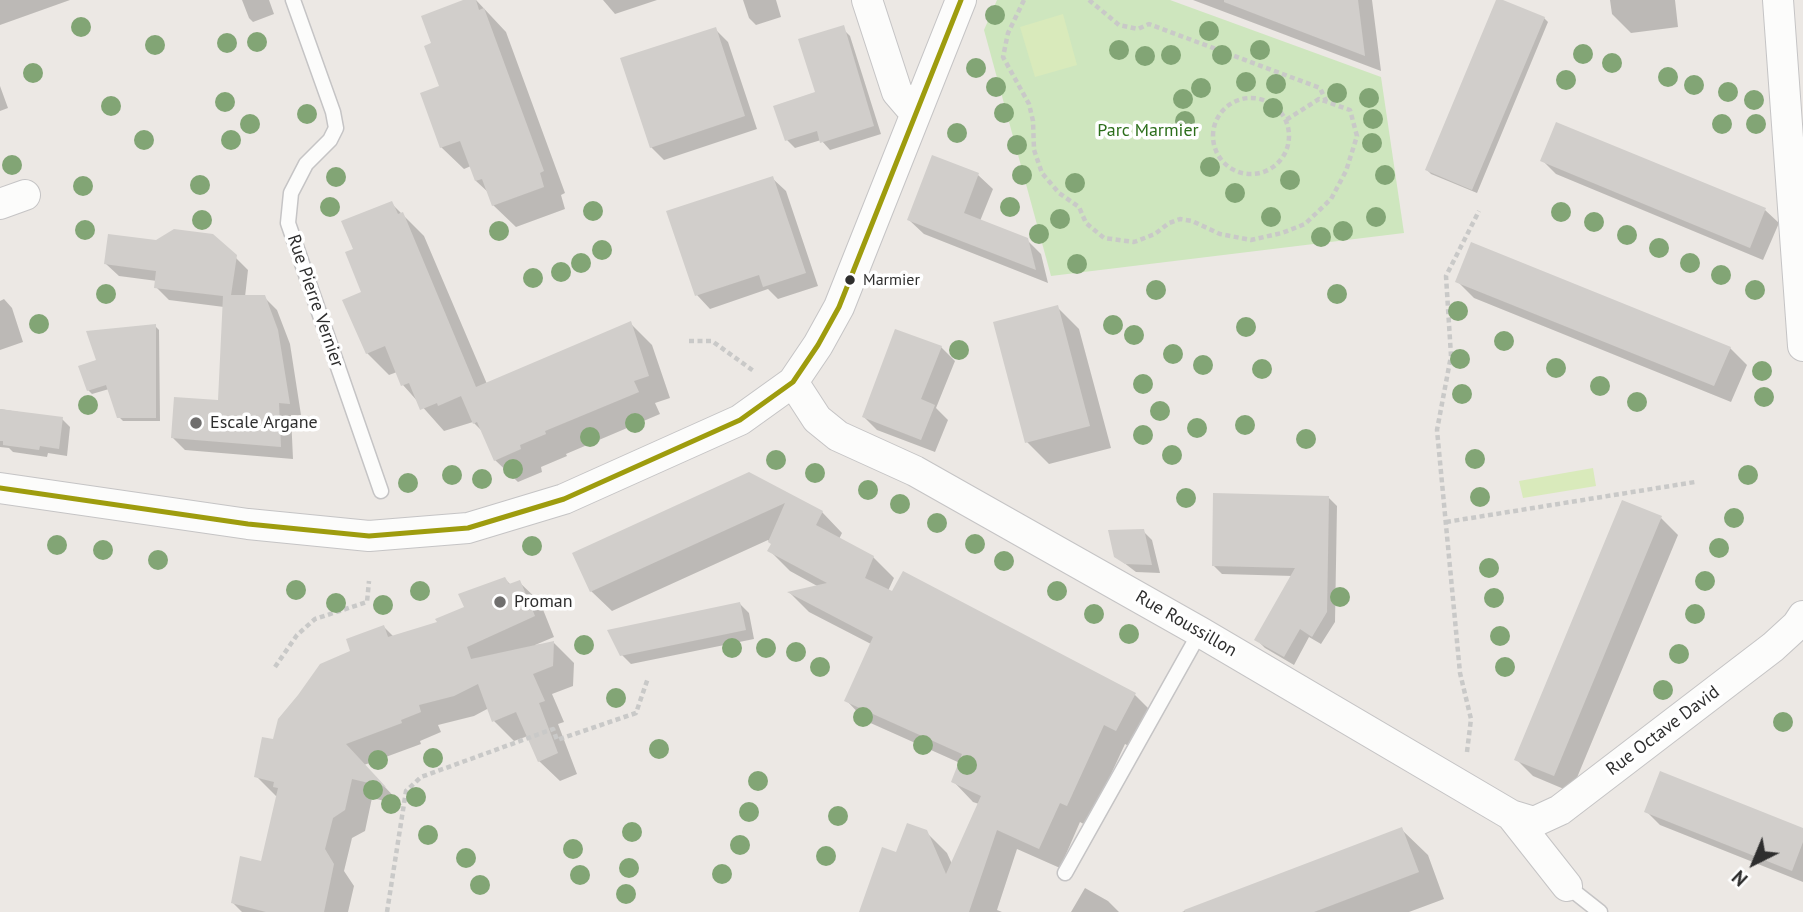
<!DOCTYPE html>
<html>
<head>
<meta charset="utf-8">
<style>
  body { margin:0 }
  #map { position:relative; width:1803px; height:912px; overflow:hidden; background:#ece8e4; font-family:"PT Sans",sans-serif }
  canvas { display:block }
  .north { position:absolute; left:1719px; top:828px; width:70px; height:70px; -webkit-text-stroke:5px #fff; paint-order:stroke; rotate:223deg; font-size:19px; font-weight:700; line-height:28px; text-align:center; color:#2e2e2e }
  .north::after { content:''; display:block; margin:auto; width:24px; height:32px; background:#2e2e2e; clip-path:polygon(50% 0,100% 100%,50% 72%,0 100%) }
</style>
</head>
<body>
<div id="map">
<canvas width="1803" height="912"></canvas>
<div class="north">N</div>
</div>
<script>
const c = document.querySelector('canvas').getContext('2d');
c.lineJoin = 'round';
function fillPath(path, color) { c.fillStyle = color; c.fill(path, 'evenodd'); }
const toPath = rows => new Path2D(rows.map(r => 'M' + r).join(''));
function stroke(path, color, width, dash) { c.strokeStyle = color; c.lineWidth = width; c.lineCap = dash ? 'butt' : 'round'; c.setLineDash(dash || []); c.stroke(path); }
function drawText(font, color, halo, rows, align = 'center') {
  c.font = font + ' "PT Sans",sans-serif'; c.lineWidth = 7; c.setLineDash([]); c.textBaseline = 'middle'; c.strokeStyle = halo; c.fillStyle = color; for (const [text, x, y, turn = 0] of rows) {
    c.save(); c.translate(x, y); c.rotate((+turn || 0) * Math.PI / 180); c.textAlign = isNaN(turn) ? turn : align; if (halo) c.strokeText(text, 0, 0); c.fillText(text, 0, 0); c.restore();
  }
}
fillPath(toPath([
  [997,0,1170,0,1381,77,1404,233,1051,276,984,30]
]), '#cee6be');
fillPath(toPath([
  [1063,14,1077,65,1035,77,1020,27],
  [1593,468,1596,486,1523,498,1519,481]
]), '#d9eabb');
fillPath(toPath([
  [0,0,70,0,0,25],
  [242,0,269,0,274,14,253,22,249,18],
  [468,0,476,0,506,32,565,193,561,195,565,209,516,227,493,205,489,193,476,181,471,166,464,169,441,147,442,87,434,44],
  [603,0,657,0,615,14],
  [743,0,776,0,781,17,756,25,749,18],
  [1193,0,1372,0,1381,71],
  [1498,0,1544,18,1548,22,1477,193,1431,174,1427,170],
  [1610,0,1675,0,1678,27,1631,33,1612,14],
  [842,28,850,36,881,134,830,150,821,140,795,148,787,140,817,93],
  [715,29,728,42,757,129,664,160,651,147],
  [0,86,8,108,0,111],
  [1557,124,1765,210,1779,223,1763,260,1556,174,1542,160],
  [978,175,993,189,980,221,1027,240,1041,254,1048,283,924,234,909,220],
  [772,178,786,191,818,286,778,299,768,289,710,309,697,295],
  [391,203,424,236,487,384,630,323,652,345,670,398,655,403,660,414,566,454,567,456,541,467,542,472,518,482,495,460,483,432,473,422,444,431,403,385,397,372,389,375,367,353,364,293,355,250],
  [235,257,248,270,245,297,264,297,277,310,290,344,301,415,291,415,293,459,185,450,173,438,219,401,224,307,169,300,156,287,157,281,119,276,106,264],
  [1457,281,1730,348,1747,365,1731,402,1474,298],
  [4,299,12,308,23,342,0,350,0,301],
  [1057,307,1079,329,1111,448,1049,464,1027,442],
  [155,326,159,330,160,421,123,421,119,417,109,389,92,394,88,390,98,361],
  [941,347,955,361,936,408,948,420,935,452,877,430,864,417],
  [0,409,62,419,70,427,67,456,48,453,47,457,13,452,9,448,0,447],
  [749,474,822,512,842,533,839,539,873,557,894,578,888,591,1135,695,1155,715,1136,750,1125,744,1087,826,1080,822,1060,868,1017,849,997,910,1002,912,861,912,897,854,926,832,947,853,952,864,979,804,973,802,953,781,960,763,866,721,846,700,871,644,809,612,790,593,819,587,790,571,770,551,773,545,768,540,612,611,591,591],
  [1328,497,1337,506,1335,622,1321,644,1309,637,1294,665,1265,648,1256,639,1293,576,1222,574,1213,565],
  [1661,518,1678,535,1571,792,1533,776,1516,759],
  [1143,531,1152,540,1160,573,1136,572,1115,556],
  [505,579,511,585,519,582,540,602,554,637,535,645,554,643,574,663,573,686,552,694,564,722,558,724,577,774,560,781,539,761,528,736,514,741,494,721,489,708,474,716,438,725,441,732,420,741,421,744,364,765,402,805,372,798,365,831,352,838,344,871,354,886,348,912,242,912,233,903,263,863,277,797,256,776,274,741,352,652,384,627,394,637,439,623,466,608],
  [740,604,749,613,754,639,631,664,622,655],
  [1646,811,1803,830,1803,882,1660,825],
  [1401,829,1428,855,1444,899,1409,912,1182,912],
  [1085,888,1108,901,1119,912,1071,912]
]), '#0003');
fillPath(toPath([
  [463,0,476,0,479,10,484,8,544,171,540,173,544,187,492,206,482,179,475,181,460,141,440,148,420,93,439,86,424,46,431,43,421,16],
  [1224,0,1358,0,1365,56,1224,2],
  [1496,0,1503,0,1545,17,1472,190,1425,170],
  [844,25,874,126,820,143,817,131,785,141,773,106,815,92,798,39],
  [716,27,745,116,650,148,620,58],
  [1556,122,1766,208,1750,248,1540,161],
  [932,155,979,173,964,213,1028,238,1036,270,907,220],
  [773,176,806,273,763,287,759,275,695,296,666,211],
  [392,201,398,214,403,212,476,387,631,321,649,376,634,381,639,392,545,431,546,434,520,445,521,449,494,461,477,422,473,424,461,396,438,406,437,403,420,410,409,383,401,386,385,346,366,354,342,300,361,292,345,252,353,249,341,221],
  [174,229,213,234,237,255,231,295,265,295,278,330,290,404,279,403,281,447,171,438,174,397,218,400,223,296,154,288,156,271,104,264,108,234,156,240],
  [1471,242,1731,347,1714,386,1455,282],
  [1058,305,1090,426,1025,443,993,322],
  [156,324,156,418,117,418,106,385,87,391,78,366,96,360,86,331],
  [895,329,942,346,921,399,935,405,921,440,862,417],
  [0,409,63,417,59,449,40,446,39,450,3,445,3,441,0,441],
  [749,472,823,511,816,525,874,556,865,578,892,591,903,571,1136,693,1116,731,1104,725,1067,806,1060,803,1039,849,997,830,969,912,859,912,882,847,896,852,907,823,927,830,946,874,981,796,951,782,962,754,844,701,873,637,787,592,827,583,767,551,771,544,768,542,785,503,590,592,572,553],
  [1213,493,1329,496,1327,612,1312,637,1300,629,1284,657,1254,640,1295,568,1212,566],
  [1622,500,1662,516,1554,776,1514,760],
  [1144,529,1152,565,1125,564,1114,557,1108,530],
  [505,577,509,584,520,580,535,616,467,647,471,659,554,641,553,666,533,674,545,701,539,703,558,753,538,762,516,712,492,722,478,684,454,696,419,705,421,712,401,720,402,723,346,744,386,787,352,779,345,810,333,818,325,849,334,864,324,912,266,912,231,903,240,856,261,861,278,788,273,787,274,782,254,777,262,737,273,739,278,719,298,695,320,664,350,651,346,639,384,625,388,637,437,622,435,619,464,607,458,594],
  [740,602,746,630,620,656,607,630],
  [1660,771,1803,828,1803,842,1792,871,1644,812],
  [1402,827,1419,872,1314,912,1185,912,1184,910]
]), '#d1cecb');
const lane = toPath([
  [293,0,333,112,336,128,330,140,306,164,291,193,288,223,381,491],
  [1065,873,1200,632],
  [1567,886,1600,912]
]);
const street = toPath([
  [867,0,897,92,915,113],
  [1778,0,1803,346],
  [0,204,25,195],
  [793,382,817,419,838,436,915,471,1200,632,1511,815,1567,886],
  [0,488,248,524,369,536,468,528,564,499,740,420,793,382,818,345,839,307,961,0],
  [1511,815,1534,822,1560,810,1773,647,1797,625,1803,616]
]);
stroke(lane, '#c5c4c5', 17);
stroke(street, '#c5c4c5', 32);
stroke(toPath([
  [1024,0,1008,33,1003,57,1029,104,1033,121,1034,150,1042,173,1059,193,1079,207,1086,223,1104,238,1134,242,1155,234,1169,223,1180,219,1192,221,1220,234,1251,240,1282,233,1305,224,1331,199,1346,171,1357,136,1350,110,1319,99,1286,120],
  [1089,0,1119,25,1138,29,1149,24,1320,88,1326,101],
  '1213 136a38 38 0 1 1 76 0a38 38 0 1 1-76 0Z',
  [689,341,712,341,755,372],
  [1446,522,1695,482],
  [275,667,297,635,315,619,367,602,369,581],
  [1467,752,1471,719,1460,673,1437,430,1451,356,1446,276,1479,211],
  [387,912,406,791,421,777,553,729,557,740,636,713,648,678]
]), '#c9c9c8', 4.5, [5, 3.5]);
stroke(lane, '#fcfcfb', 14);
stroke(street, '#fcfcfb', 30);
stroke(toPath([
  [0,488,248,524,369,536,468,528,564,499,740,420,793,382,818,345,839,307,961,0]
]), '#9e9c0e', 5);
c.fillStyle = '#82a575';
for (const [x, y] of [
  [995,15],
  [81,27],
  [1209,31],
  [257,42],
  [227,43],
  [155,45],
  [1119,50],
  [1260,50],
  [1583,54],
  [1171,55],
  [1222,55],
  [1145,56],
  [1612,63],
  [976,68],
  [33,73],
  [1668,77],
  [1566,80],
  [1246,82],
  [1276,84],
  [1694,85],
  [996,87],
  [1201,88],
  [1728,92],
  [1337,93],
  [1369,98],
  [1183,99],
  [1754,100],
  [225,102],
  [111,106],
  [1273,108],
  [1004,113],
  [307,114],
  [1373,119],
  [1185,121],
  [250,124],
  [1722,124],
  [1756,124],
  [957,133],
  [144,140],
  [231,140],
  [1372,143],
  [1017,145],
  [12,165],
  [1210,167],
  [1022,175],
  [1385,175],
  [336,177],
  [1290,180],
  [1075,183],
  [200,185],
  [83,186],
  [1235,193],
  [330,207],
  [1010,207],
  [593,211],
  [1561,212],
  [1271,217],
  [1376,217],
  [1060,219],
  [202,220],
  [1594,222],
  [85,230],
  [499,231],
  [1343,231],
  [1039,234],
  [1627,235],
  [1321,237],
  [1659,248],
  [602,250],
  [581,263],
  [1690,263],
  [1077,264],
  [561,272],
  [1721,275],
  [533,278],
  [1156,290],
  [1755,290],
  [106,294],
  [1337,294],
  [1458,311],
  [39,324],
  [1113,325],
  [1246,327],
  [1134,335],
  [1504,341],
  [959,350],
  [1173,354],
  [1460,359],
  [1203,365],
  [1556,368],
  [1262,369],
  [1762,371],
  [1143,384],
  [1600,386],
  [1462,394],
  [1764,397],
  [1637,402],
  [88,405],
  [1160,411],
  [635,423],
  [1245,425],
  [1197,428],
  [1143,435],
  [590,437],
  [1306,439],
  [1172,455],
  [1475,459],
  [776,460],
  [513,469],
  [815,473],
  [452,475],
  [1748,475],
  [482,479],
  [408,483],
  [868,490],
  [1480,497],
  [1186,498],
  [900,504],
  [1734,518],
  [937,523],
  [975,544],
  [57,545],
  [532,546],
  [1719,548],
  [103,550],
  [158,560],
  [1004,561],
  [1489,568],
  [1705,581],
  [296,590],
  [420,591],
  [1057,591],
  [1340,597],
  [1494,598],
  [336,603],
  [383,605],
  [1094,614],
  [1695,614],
  [1129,634],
  [1500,636],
  [584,645],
  [732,648],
  [766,648],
  [796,652],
  [1679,654],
  [820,667],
  [1505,667],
  [1663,690],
  [616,698],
  [863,717],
  [1783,722],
  [923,745],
  [659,749],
  [433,758],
  [378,760],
  [967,765],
  [758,781],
  [373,790],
  [416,797],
  [391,804],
  [749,812],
  [838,816],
  [632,832],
  [428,835],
  [740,845],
  [573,849],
  [826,856],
  [466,858],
  [629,868],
  [722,874],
  [580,875],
  [480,885],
  [626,894]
]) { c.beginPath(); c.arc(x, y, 10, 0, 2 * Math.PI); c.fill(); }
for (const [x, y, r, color] of [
  [850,280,6,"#2e2e2e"],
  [196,423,7,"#706f6e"],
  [500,602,7,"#706f6e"]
]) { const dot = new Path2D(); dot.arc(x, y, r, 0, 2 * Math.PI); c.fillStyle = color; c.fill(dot); stroke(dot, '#fff', 2.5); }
drawText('16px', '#2e2e2e', '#fff', [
  ["Marmier",863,280]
], 'left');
drawText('18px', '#2c6e1b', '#fff', [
  ["Parc Marmier",1148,131]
]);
drawText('18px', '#2e2e2e', '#fff', [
  ["Rue Pierre Vernier",315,301,71],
  ["Rue Roussillon",1186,624,30],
  ["Rue Octave David",1663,731,-37]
]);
drawText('18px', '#2e2e2e', '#fff', [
  ["Escale Argane",210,423],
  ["Proman",514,602]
], 'left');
</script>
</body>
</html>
